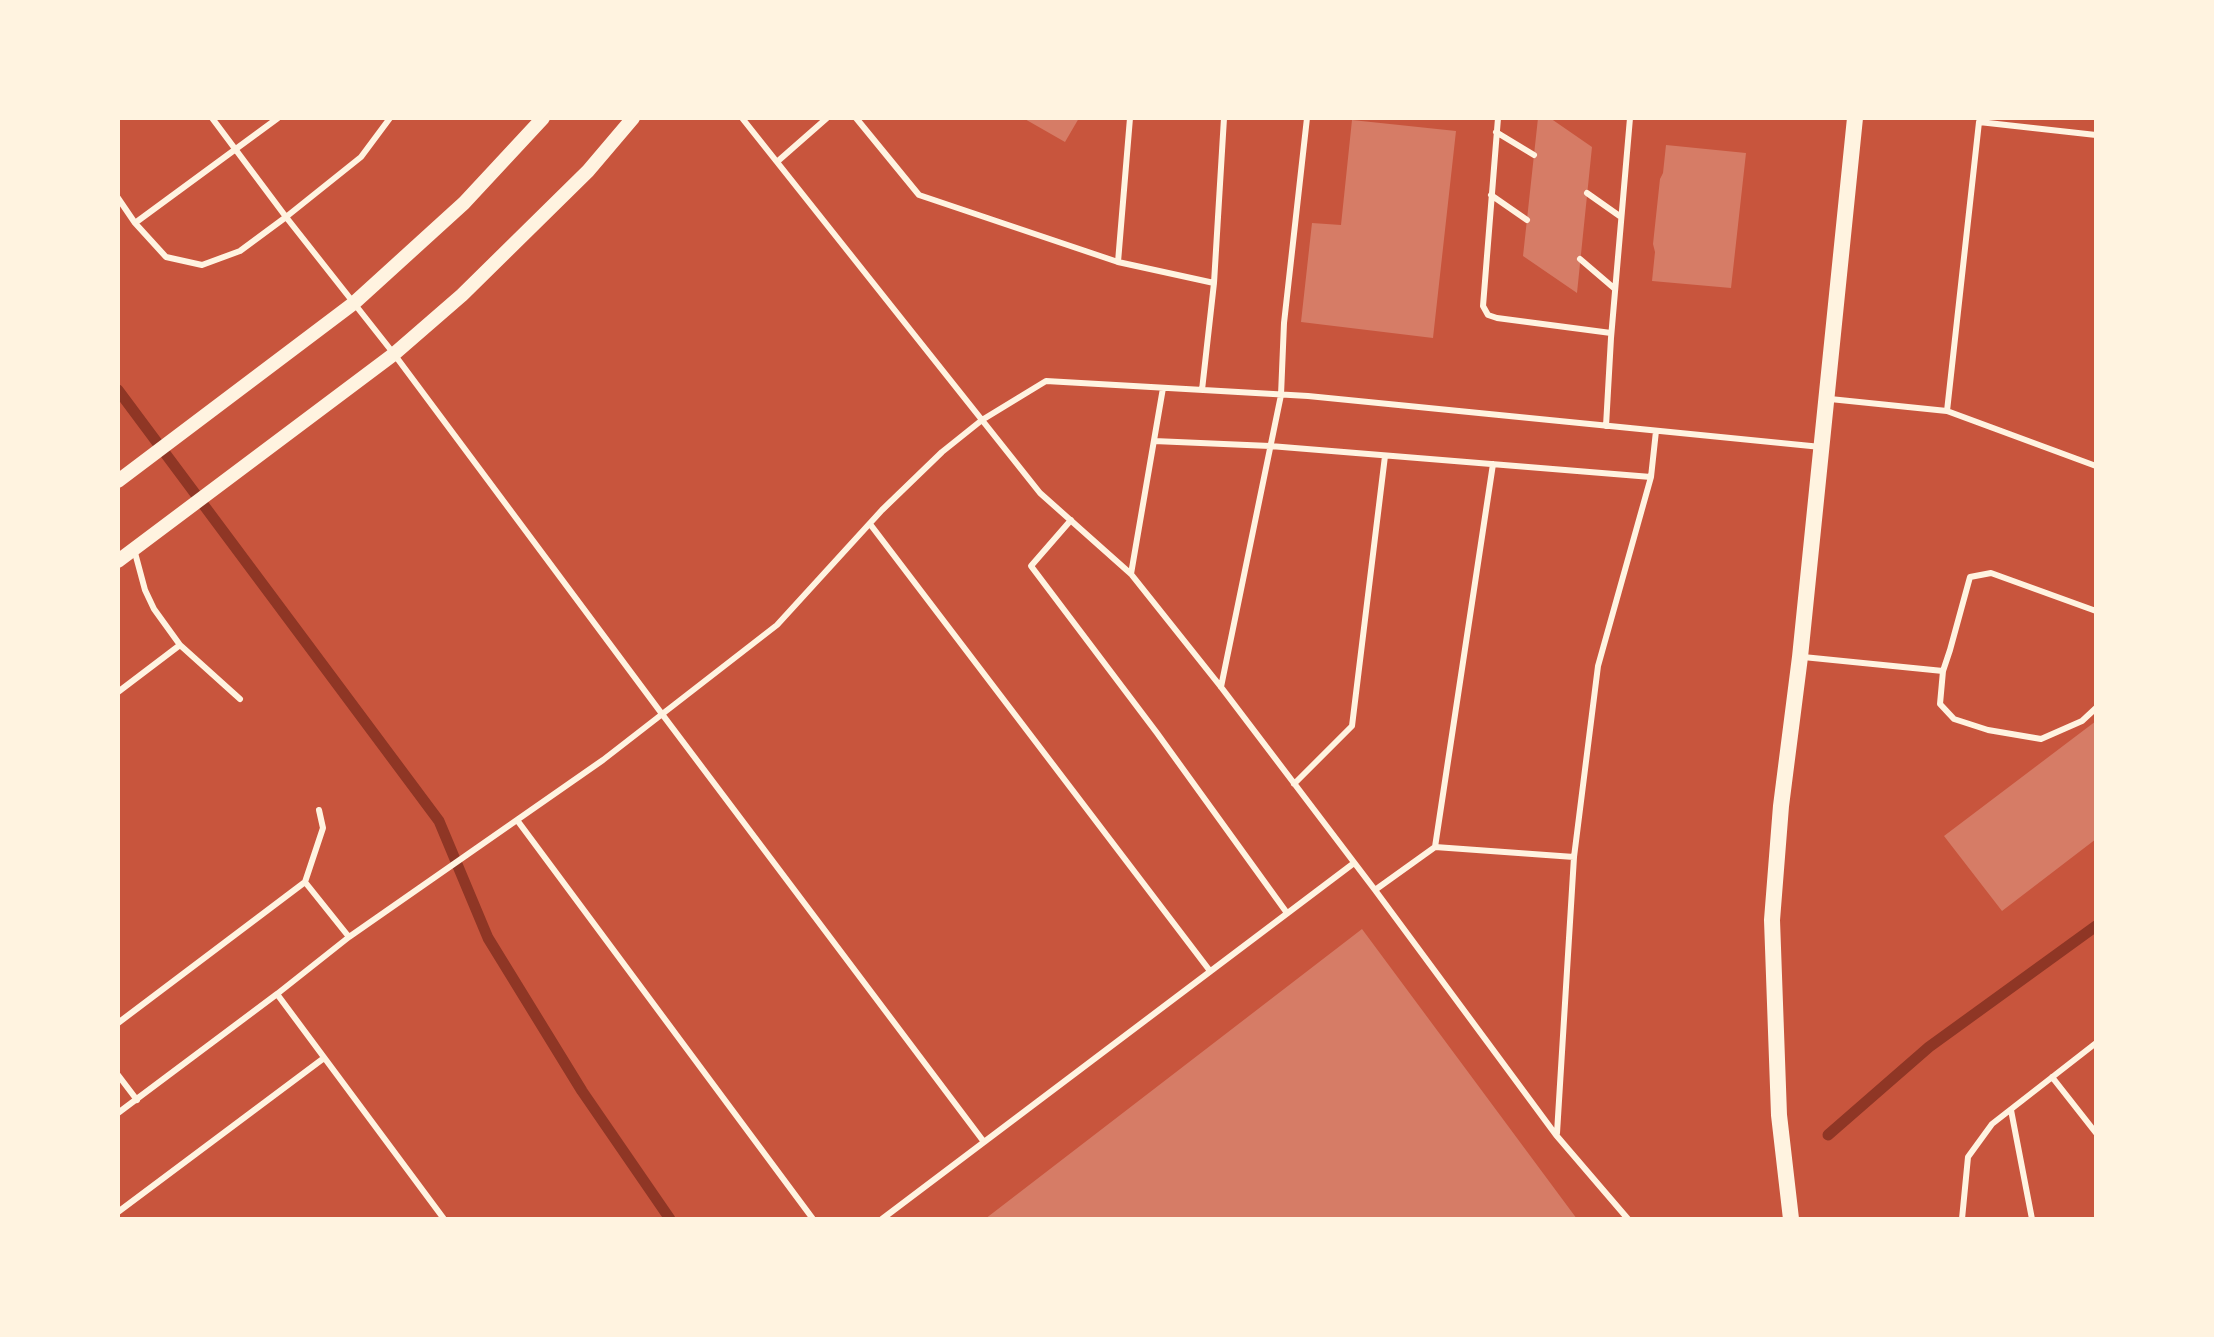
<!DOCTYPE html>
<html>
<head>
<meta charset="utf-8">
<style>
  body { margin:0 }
  #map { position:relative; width:2214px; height:1337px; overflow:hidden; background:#c8553d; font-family:"Fira Sans",sans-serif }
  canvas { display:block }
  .frame { position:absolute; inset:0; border:120px solid #fff3e0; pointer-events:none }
</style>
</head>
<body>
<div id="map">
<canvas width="2214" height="1337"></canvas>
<div class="frame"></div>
</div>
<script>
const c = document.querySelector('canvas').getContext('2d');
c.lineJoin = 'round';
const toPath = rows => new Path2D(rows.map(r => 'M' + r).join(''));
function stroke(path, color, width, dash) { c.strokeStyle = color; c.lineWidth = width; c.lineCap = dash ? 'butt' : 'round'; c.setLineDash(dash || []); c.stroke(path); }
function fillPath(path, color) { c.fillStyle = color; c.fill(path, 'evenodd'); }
stroke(toPath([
  [118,390,439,821,488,938,582,1091,670,1219],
  [1828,1135,1929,1047,2096,926]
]), '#8f3625', 11);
fillPath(toPath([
  [1023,118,1079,118,1065,142],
  [1538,118,1550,118,1592,147,1577,293,1523,256],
  [1352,120,1456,131,1433,338,1301,322,1312,223,1341,225],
  [1666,145,1746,153,1731,288,1652,281,1655,252,1653,244,1660,179,1663,173],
  [2096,721,2096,839,2002,911,1944,836],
  [1362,929,1577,1219,985,1219]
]), '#d67c66');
stroke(toPath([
  [390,118,361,157,286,217,394,354,662,714,984,1142],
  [742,118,1040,493,1131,574,1221,687,1375,890,1556,1135,1628,1219],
  [856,118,919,195,1118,262,1214,283],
  [1498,118,1483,306,1488,315,1497,318,1611,333],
  [1496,132,1534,155],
  [778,161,827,118],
  [1587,193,1621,217],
  [1491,195,1527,220],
  [118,198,135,223,166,257,202,265,240,251,286,217,212,118],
  [135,223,278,118],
  [1580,259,1615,289],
  [1118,262,1130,118],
  [1202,390,1214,283,1224,118],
  [1830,399,1947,411,2096,466],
  [1947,411,1979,122,2096,135],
  [1606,426,1611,338,1630,118],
  [1154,441,1270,446,1651,477],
  [1071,520,1031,566,1157,733,1287,913],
  [870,524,1210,971],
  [134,549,145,590,154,609,180,645],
  [1131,574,1163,388],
  [2096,611,1991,573,1970,577,1950,650,1943,671,1940,704,1954,719,1988,730,2041,739,2082,721,2096,708],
  [1803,657,1943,671],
  [1221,687,1281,395,1284,323,1307,118],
  [118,692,180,645,240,699],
  [1294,784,1352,726,1385,456],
  [517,820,813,1219],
  [1435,847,1493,464],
  [305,882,323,828,319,810],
  [1375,890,1435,847,1574,857],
  [277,994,444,1219],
  [118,1023,305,882,349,937],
  [118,1075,137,1100],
  [2052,1077,2096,1133],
  [2011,1110,2032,1219],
  [118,1113,277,994,349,937,603,760,777,625,882,510,942,452,982,420,1046,381,1308,396,1821,447],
  [1557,1133,1574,857,1598,666,1651,477,1656,431],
  [118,1212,324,1058],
  [882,1219,1354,863],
  [1962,1219,1968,1157,1992,1124,2096,1043]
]), '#fff3e0', 6);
stroke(toPath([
  [118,481,354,303,464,203,543,118],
  [118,561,394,354,462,295,588,171,633,118]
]), '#fff3e0', 14);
stroke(toPath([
  [1791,1219,1779,1115,1772,920,1781,806,1800,657,1855,118]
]), '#fff3e0', 16);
</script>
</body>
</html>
